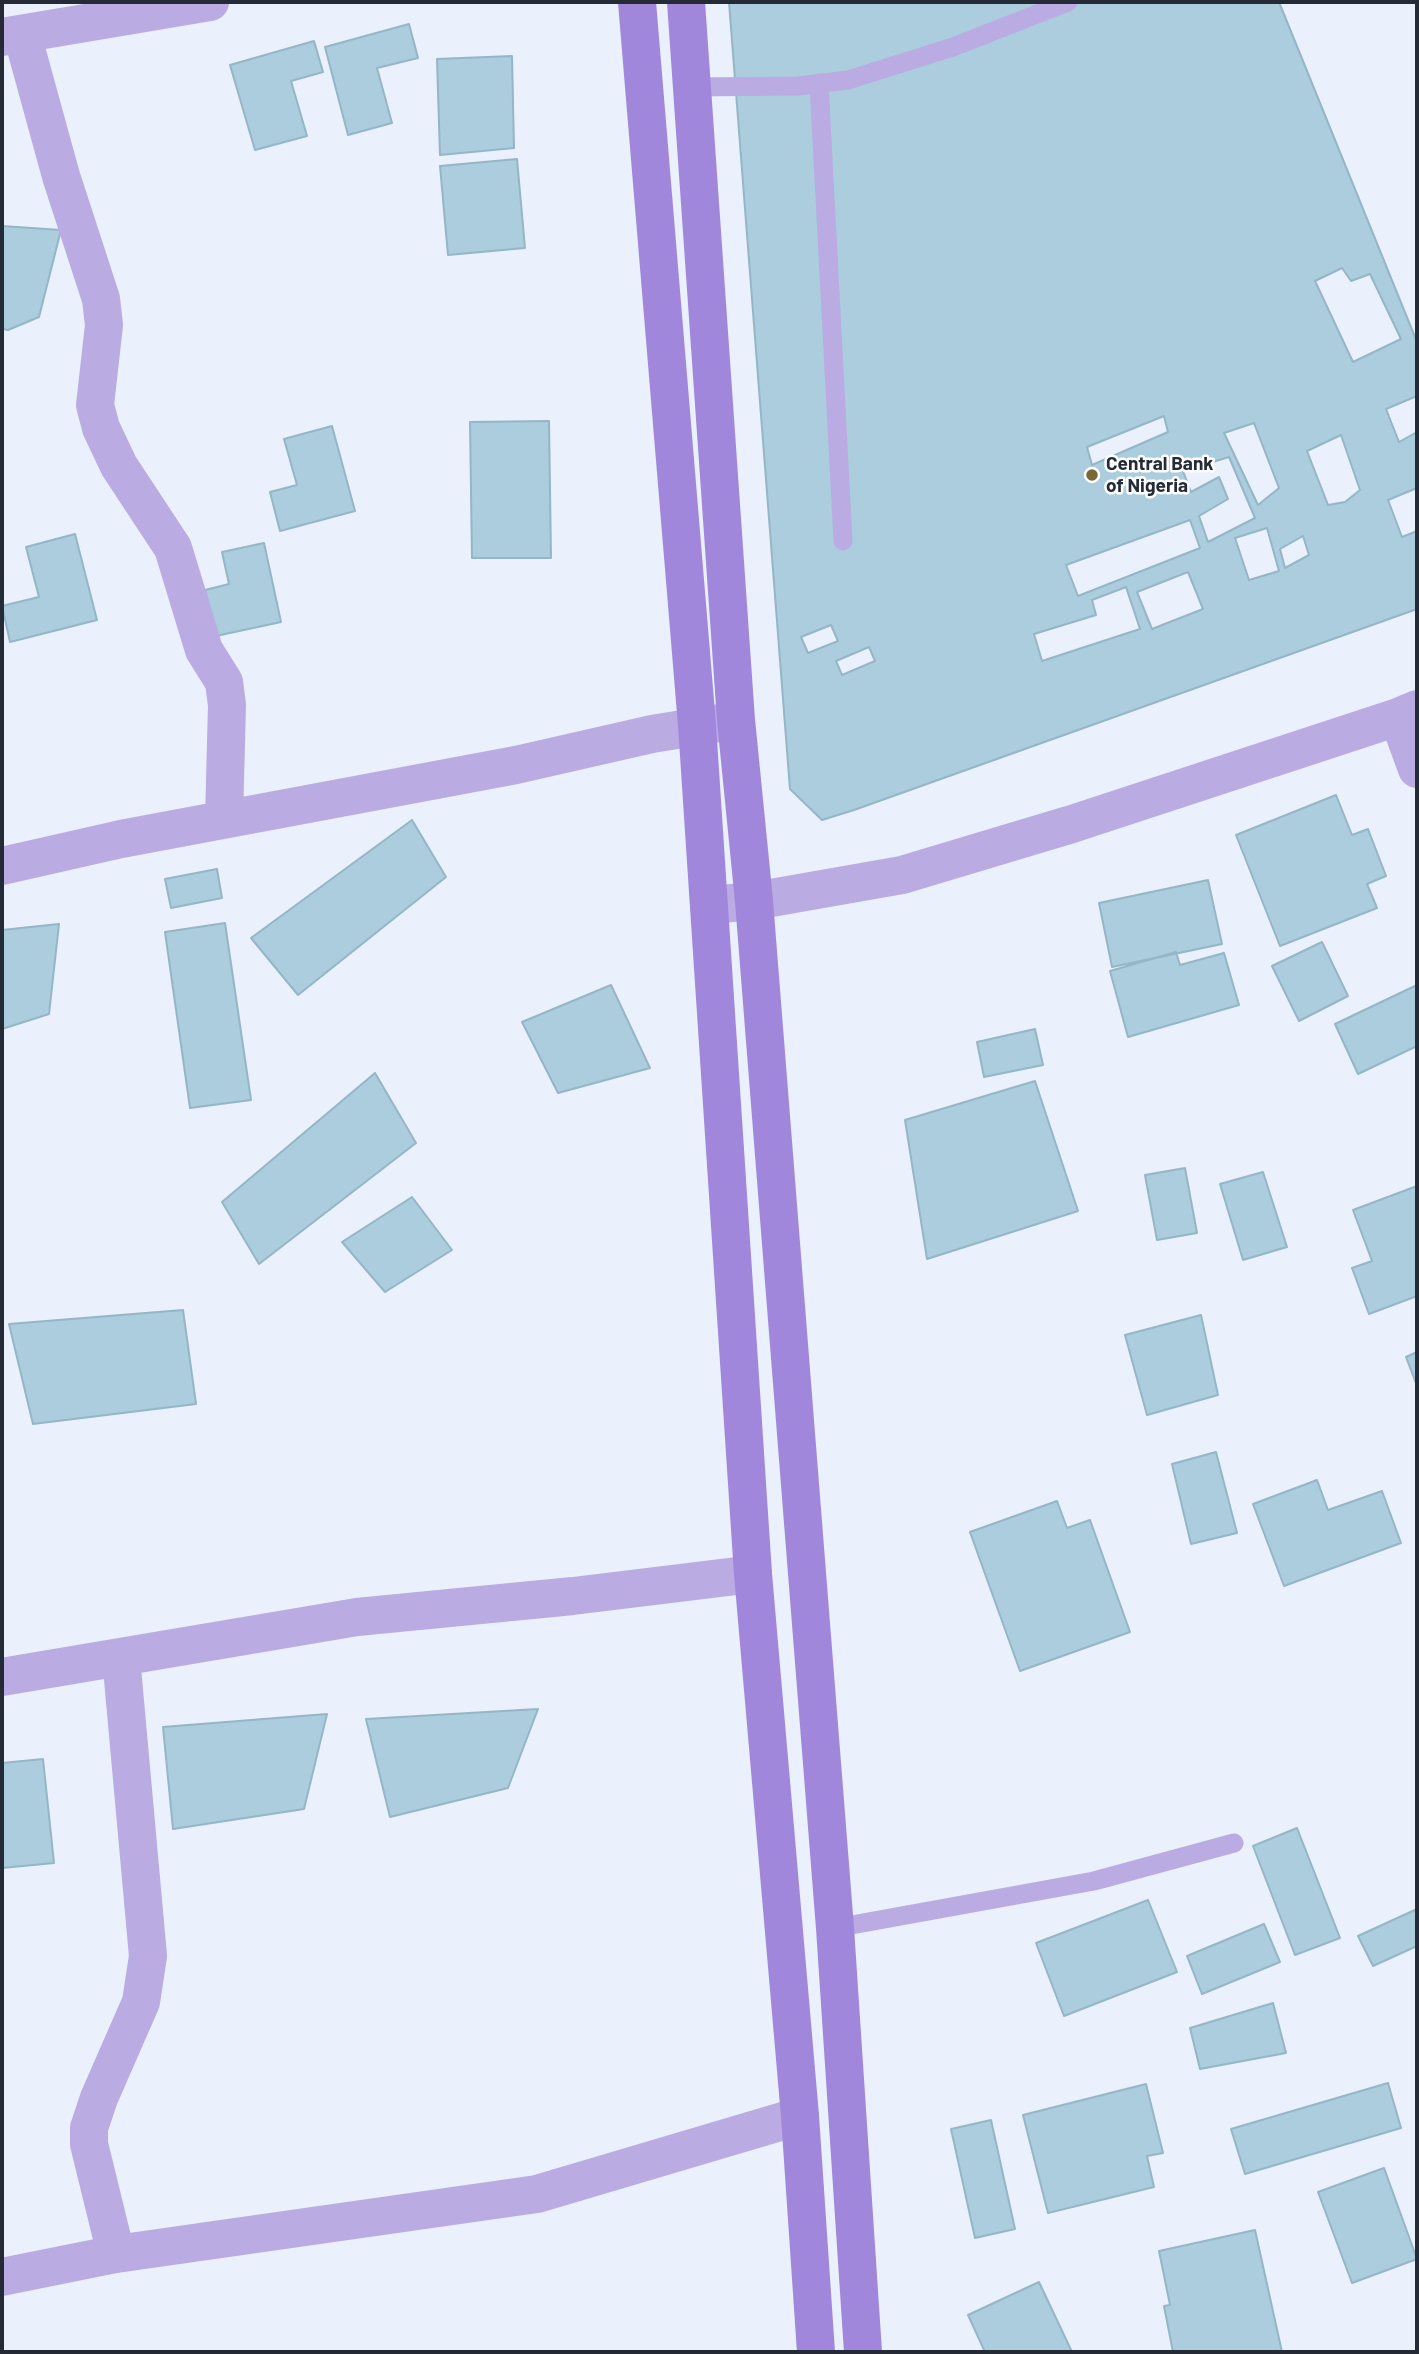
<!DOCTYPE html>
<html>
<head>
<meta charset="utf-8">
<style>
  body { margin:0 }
  #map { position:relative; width:1419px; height:2354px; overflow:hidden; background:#eaf0fc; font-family:Barlow,sans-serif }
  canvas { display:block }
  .frame { position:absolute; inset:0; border:4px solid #252b36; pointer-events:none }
</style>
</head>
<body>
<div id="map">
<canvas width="1419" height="2354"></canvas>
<div class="frame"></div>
</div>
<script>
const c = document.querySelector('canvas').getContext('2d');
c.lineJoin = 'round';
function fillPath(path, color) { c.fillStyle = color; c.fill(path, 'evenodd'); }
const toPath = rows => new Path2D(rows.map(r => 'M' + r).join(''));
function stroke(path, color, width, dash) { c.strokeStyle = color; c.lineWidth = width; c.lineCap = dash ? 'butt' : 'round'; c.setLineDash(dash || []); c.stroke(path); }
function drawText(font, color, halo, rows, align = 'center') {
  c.font = font + ' Barlow,sans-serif'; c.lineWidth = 5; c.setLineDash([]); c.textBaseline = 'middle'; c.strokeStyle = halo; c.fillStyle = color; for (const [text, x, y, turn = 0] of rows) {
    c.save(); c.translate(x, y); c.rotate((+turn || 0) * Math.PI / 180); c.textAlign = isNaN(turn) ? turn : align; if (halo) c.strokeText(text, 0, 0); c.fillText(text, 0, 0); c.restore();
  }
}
const building = toPath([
  [729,2,1279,2,1417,342,1417,609,854,810,822,820,790,789,729,2],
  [409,24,418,58,377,68,392,123,348,135,325,47,409,24],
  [314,41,323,72,291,81,307,136,255,150,230,65,314,41],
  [512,56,514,148,440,155,437,59,512,56],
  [517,159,525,248,448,255,440,166,517,159],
  [2,226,61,230,39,317,8,330,2,329,2,226],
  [1342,268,1351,281,1370,274,1401,339,1353,362,1315,281,1342,268],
  [1417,396,1417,432,1399,442,1386,409,1417,396],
  [1164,416,1168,432,1092,465,1087,447,1164,416],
  [549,421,551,558,472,558,470,422,549,421],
  [1254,423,1279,488,1258,505,1224,433,1254,423],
  [332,426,355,511,280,531,270,492,297,485,284,439,332,426],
  [1341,435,1360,490,1345,502,1328,505,1307,451,1341,435],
  [1229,457,1255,518,1208,542,1199,516,1228,499,1219,477,1191,492,1183,471,1229,457],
  [1417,488,1417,531,1402,537,1388,500,1417,488],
  [1190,520,1200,548,1078,596,1066,565,1190,520],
  [1267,528,1279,571,1249,580,1235,538,1267,528],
  [75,534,97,620,10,642,2,606,39,597,26,547,75,534],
  [1303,536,1309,555,1285,568,1280,549,1303,536],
  [264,543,281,622,216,636,205,590,229,584,222,552,264,543],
  [1188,572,1203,609,1152,629,1137,592,1188,572],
  [1126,587,1140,629,1042,661,1034,634,1096,615,1092,600,1126,587],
  [831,625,838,641,808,653,801,637,831,625],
  [869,647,875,661,842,675,836,661,869,647],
  [1336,795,1352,835,1368,829,1386,876,1367,884,1377,908,1280,946,1236,835,1336,795],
  [412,820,446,877,298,995,251,938,412,820],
  [217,869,222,898,171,908,165,879,217,869],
  [1208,880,1222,944,1112,967,1099,903,1208,880],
  [225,923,251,1100,190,1108,165,932,225,923],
  [59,924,49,1014,2,1029,2,930,59,924],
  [1322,942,1348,996,1299,1021,1272,966,1322,942],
  [1176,952,1180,965,1224,953,1239,1005,1128,1037,1110,971,1176,952],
  [611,985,650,1068,558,1093,522,1022,611,985],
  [1417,985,1417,1046,1358,1074,1335,1024,1417,985],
  [1035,1029,1043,1065,984,1077,977,1042,1035,1029],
  [375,1073,416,1143,259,1264,222,1202,375,1073],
  [1035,1081,1078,1211,927,1259,905,1120,1035,1081],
  [1185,1168,1197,1233,1157,1240,1145,1175,1185,1168],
  [1263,1172,1287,1247,1243,1260,1220,1184,1263,1172],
  [1417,1186,1417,1296,1369,1314,1352,1268,1372,1261,1353,1210,1417,1186],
  [412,1197,452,1250,385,1292,342,1242,412,1197],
  [183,1310,196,1404,33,1424,9,1324,183,1310],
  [1201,1315,1218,1395,1147,1415,1125,1335,1201,1315],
  [1417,1352,1417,1386,1406,1357,1417,1352],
  [1216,1452,1237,1533,1191,1544,1172,1464,1216,1452],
  [1317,1480,1328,1510,1382,1491,1401,1543,1284,1586,1253,1504,1317,1480],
  [1057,1501,1067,1528,1090,1520,1130,1632,1020,1671,970,1532,1057,1501],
  [538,1709,508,1788,390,1817,366,1719,538,1709],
  [327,1714,304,1809,173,1829,163,1727,327,1714],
  [43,1759,54,1863,2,1868,2,1763,43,1759],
  [1297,1828,1340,1938,1295,1955,1253,1846,1297,1828],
  [1148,1900,1177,1972,1064,2016,1036,1943,1148,1900],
  [1417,1909,1417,1946,1373,1966,1358,1936,1417,1909],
  [1264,1924,1280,1962,1202,1994,1187,1956,1264,1924],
  [1273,2003,1286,2053,1200,2069,1190,2028,1273,2003],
  [1388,2083,1401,2128,1245,2174,1231,2129,1388,2083],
  [1146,2084,1163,2153,1147,2156,1154,2187,1048,2213,1023,2115,1146,2084],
  [991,2120,1015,2229,975,2238,951,2129,991,2120],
  [1384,2168,1417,2259,1352,2283,1318,2192,1384,2168],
  [1255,2230,1282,2352,1173,2352,1164,2306,1170,2305,1159,2251,1255,2230],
  [1039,2282,1072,2352,985,2352,968,2315,1039,2282]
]);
fillPath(building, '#abcdde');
stroke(building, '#94b6c6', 2);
stroke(toPath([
  [819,83,843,541],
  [692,87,798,86,848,80,953,47,1068,2],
  [835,1928,1094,1881,1234,1843]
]), '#baabe3', 19);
stroke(toPath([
  [22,34,61,176,101,299,104,325,95,405,101,428,119,466,173,548,204,650,224,682,227,705,224,819],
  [2,37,210,2],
  [1398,717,1417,769],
  [2,866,121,839,516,765,652,734,731,721],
  [710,905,754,901,902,875,1072,824,1398,717,1417,709],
  [2,1677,357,1617,573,1596,753,1574],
  [116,2254,89,2144,89,2128,99,2098,141,2002,148,1956,121,1657],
  [2,2277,116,2254,537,2194,800,2116]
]), '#baabe3', 38);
stroke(toPath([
  [637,2,697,725,753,1574,800,2116,816,2352],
  [686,2,736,720,754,901,835,1928,863,2352]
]), '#a087db', 38);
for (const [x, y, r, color] of [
  [1092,475,7,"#776836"]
]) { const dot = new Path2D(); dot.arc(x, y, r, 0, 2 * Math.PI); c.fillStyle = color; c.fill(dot); stroke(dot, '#fdfdfd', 2.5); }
drawText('bold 19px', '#252b36', '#fdfdfd', [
  ["Central Bank",1106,464],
  ["of Nigeria",1106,486]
], 'left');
</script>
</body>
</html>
